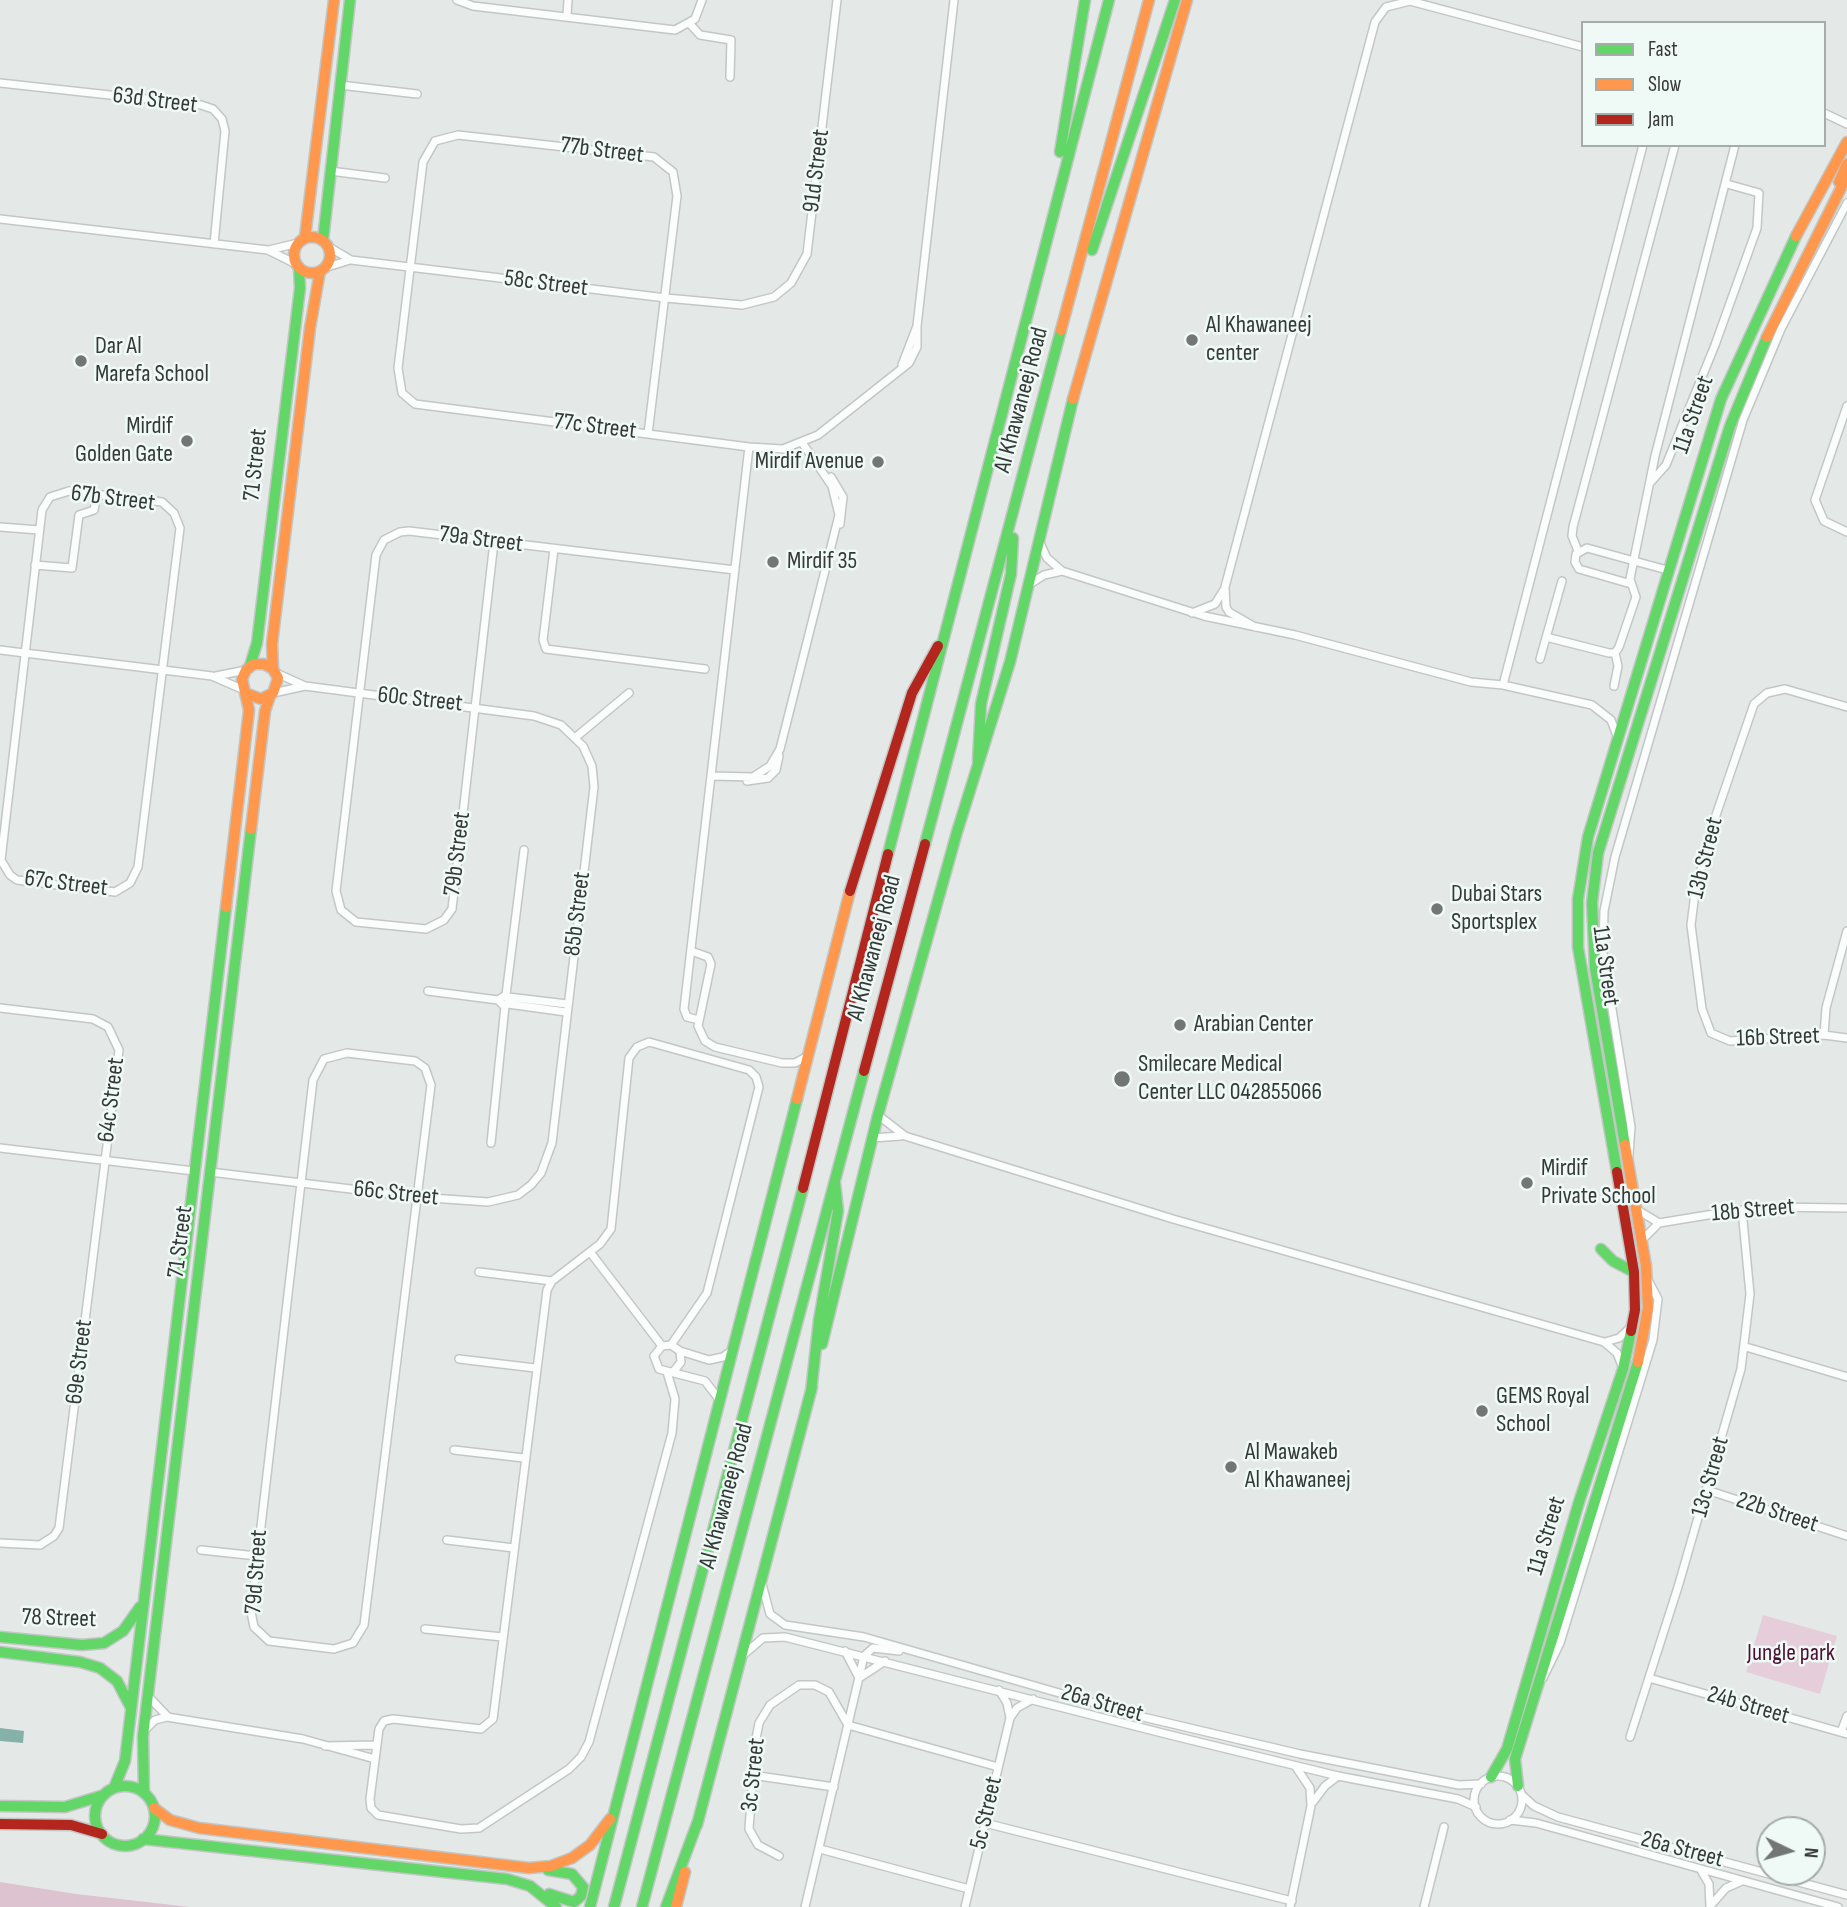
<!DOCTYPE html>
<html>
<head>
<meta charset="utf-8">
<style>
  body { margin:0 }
  #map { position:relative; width:1847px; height:1907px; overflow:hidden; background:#e4e9e8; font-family:"Sofia Sans Condensed",sans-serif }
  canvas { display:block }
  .legend { position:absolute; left:1581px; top:21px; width:245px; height:126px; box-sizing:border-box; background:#eff9f6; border:2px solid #a5acaa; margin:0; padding:9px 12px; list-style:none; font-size:21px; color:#353938 }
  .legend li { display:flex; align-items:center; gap:14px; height:35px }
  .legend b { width:35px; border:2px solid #a5acaa }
  .north { position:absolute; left:1756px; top:1816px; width:70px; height:70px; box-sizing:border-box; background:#eff9f6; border:2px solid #a5acaa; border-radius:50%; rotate:95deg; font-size:19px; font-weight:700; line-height:28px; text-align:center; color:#353938 }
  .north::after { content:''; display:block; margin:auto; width:24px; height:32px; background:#727776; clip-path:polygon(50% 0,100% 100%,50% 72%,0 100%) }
</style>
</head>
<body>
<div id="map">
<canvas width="1847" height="1907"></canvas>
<ul class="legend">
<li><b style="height:9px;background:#63d668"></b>Fast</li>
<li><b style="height:9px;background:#ff974d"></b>Slow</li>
<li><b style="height:9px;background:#b3261e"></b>Jam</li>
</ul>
<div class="north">N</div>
</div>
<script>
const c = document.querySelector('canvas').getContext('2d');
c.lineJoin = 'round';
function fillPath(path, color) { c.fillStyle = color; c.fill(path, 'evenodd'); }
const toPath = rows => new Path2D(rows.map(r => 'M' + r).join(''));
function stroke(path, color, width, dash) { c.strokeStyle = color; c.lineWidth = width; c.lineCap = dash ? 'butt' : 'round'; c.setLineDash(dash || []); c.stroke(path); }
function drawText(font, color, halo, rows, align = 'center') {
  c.font = font + ' "Sofia Sans Condensed",sans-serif'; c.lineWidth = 5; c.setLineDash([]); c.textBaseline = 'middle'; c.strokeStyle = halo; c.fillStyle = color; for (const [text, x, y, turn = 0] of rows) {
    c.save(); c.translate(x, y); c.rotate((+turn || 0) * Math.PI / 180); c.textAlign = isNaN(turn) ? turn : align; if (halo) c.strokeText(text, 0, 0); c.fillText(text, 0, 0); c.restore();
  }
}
fillPath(toPath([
  [1763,1615,1837,1636,1820,1694,1746,1672]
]), '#e5ced9');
fillPath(toPath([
  [0,1882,76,1894,190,1907,0,1907]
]), '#ddc2cf');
fillPath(toPath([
  [0,1728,24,1731,23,1743,0,1741]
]), '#85b1a8');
const street = toPath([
  [457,0,473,6,675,30,695,19,702,0],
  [567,16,568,0],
  [690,24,700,35,731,40,730,77],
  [0,83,201,105,213,109,222,119,225,131,214,244],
  [340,85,417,94],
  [1824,113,1847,124],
  [330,171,385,178],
  [0,219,268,250,296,264],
  [329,247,351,260,666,298,742,305,774,297,791,283,807,254,837,0],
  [269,250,298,243],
  [324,268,350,260],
  [902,365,917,326,954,0],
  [1847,406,1815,500,1824,521,1847,532],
  [648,434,677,196,673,172,654,157,458,135,435,141,423,162,398,368,402,393,415,404,749,447,783,449,818,435,909,363,917,347,917,326],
  [831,477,843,497,840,524],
  [1650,483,1666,465,1715,345,1757,228,1759,193,1727,184],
  [69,491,162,502,174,513,180,528,138,867,130,883,115,892,17,880,10,875,1,860,42,510,50,497,69,491],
  [0,527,39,530],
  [1039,541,1047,558,1062,571,1204,616,1295,635,1471,682,1503,685,1592,705,1611,720,1617,736],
  [494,542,452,909,444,920,426,929,356,922,341,910,336,891,376,555,384,540,400,532,409,531,735,570],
  [554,549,543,640,546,649,705,669],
  [1578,551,1572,536,1573,527,1675,145],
  [35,565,72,568,79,515,94,510,97,494],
  [1030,584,1044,575,1062,571],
  [1631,584,1579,569,1575,562,1576,554,1587,548,1667,570],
  [1192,613,1215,604,1223,591],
  [1255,627,1229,612,1226,607,1225,587,1375,22,1386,7,1410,1,1583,47],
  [1546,637,1609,653,1615,653,1619,647,1636,597,1630,579,1655,456,1735,145],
  [0,650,212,676,244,690],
  [1540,659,1562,581],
  [216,676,246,670],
  [1503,685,1643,145],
  [1614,686,1618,666,1615,653],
  [273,693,305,686],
  [1847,707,1785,689,1767,693,1754,704,1714,821,1695,893,1691,925,1702,1009,1711,1033,1730,1041,1824,1035,1847,1038],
  [576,737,629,693],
  [712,776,753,777,770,766,780,749,839,515,832,486,803,444],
  [747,781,768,778,776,770,779,756],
  [691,951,708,957,711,964,698,1026,705,1041,715,1047,782,1063,795,1063,806,1057],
  [428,991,498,1000,504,1006,509,1002,506,995,498,1000],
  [506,995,524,850],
  [508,997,567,1004],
  [508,1004,566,1012],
  [0,1008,93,1019,108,1027,119,1050,59,1528,54,1536,40,1545,0,1543],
  [699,1020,687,1017,684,1009,749,447],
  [1824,1035,1826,1008,1847,931],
  [347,1053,415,1061,425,1068,431,1085,364,1625,353,1643,334,1649,269,1641,254,1627,251,1612,313,1080,324,1059,347,1053],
  [878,1115,905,1136,1173,1219,1604,1342,1617,1353,1622,1366],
  [872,1138,901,1136],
  [491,1143,505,1006],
  [0,1148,194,1171],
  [1629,1155,1631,1127,1603,953,1604,911,1615,857,1743,420,1781,329,1847,203],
  [210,1172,417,1197,488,1202,518,1195,531,1185,541,1173,552,1143,594,787,592,766,583,746,561,725,534,716,305,686,276,673],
  [1636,1209,1659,1223],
  [1641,1241,1659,1223,1726,1212,1770,1207,1847,1208],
  [590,1252,662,1346],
  [479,1272,552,1281],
  [1605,1342,1619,1338,1630,1328],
  [1746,1347,1847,1377],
  [680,1351,709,1360,723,1357,731,1351],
  [459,1359,535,1368],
  [674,1371,681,1362,680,1351,671,1345,662,1346,654,1356,659,1369,705,1381,718,1398],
  [667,1372,675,1399,672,1433,589,1742,581,1757,569,1769,479,1828,461,1829,378,1815,371,1808,370,1799,379,1729,384,1721,393,1719,481,1729,493,1719,547,1290,552,1281,600,1244,611,1229,629,1058,637,1047,649,1042,749,1070,756,1077,759,1087,707,1293,671,1345],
  [454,1450,524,1458],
  [1707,1490,1847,1536],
  [447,1540,514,1548],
  [201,1550,257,1556],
  [762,1584,770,1614,785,1625,864,1637,1143,1717,1300,1754,1459,1785,1481,1784],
  [425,1629,502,1637],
  [845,1651,859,1678,885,1661],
  [742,1656,763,1638,785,1637,1170,1735,1338,1776,1458,1799,1476,1807],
  [1543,1678,1560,1643,1653,1340,1658,1299,1648,1280],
  [1649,1678,1847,1734],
  [999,1690,1007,1703,1010,1718],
  [149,1697,167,1716],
  [146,1729,155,1720,167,1717,303,1739,375,1759],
  [1841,1732,1847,1716],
  [1630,1737,1678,1587,1741,1369,1750,1294,1742,1210],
  [325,1746,377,1745],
  [752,1775,834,1787],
  '1474 1800a24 24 0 1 1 48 0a24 24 0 1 1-48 0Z',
  [1522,1795,1534,1806,1558,1817,1847,1895],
  [1313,1802,1325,1786,1338,1776],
  [1510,1820,1536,1823,1838,1907],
  [985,1823,1292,1901],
  [820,1849,969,1889],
  [779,1856,758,1845,749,1829,755,1744,759,1723,770,1705,799,1685,815,1685,829,1692,848,1725,998,1767],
  [1702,1872,1709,1884,1710,1907],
  [1711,1905,1726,1888,1742,1881],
  [805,1907,864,1656,873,1648,899,1651],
  [965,1907,1010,1718,1017,1708,1033,1699],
  [1290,1907,1311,1806,1310,1788,1296,1767],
  [1424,1907,1444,1827]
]);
const fast = toPath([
  [1060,152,1085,0],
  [323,240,350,0],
  [1092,250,1175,0],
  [250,666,257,643,300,288,299,268],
  [978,761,981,704,1011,574,1013,538],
  [925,844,1061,330],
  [888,854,1109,0],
  [1625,1145,1595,968,1592,903,1598,853,1730,426,1767,337],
  [1617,1172,1578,947,1578,899,1588,837,1721,399,1796,236],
  [1601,1249,1613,1261,1634,1272],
  [822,1344,878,1115,957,832,1010,662,1073,399],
  [811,1392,819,1320,838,1211,835,1183],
  [0,1637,82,1645,104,1643,123,1631,140,1607],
  [0,1652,80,1662,100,1668,117,1681,130,1706],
  [1491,1777,1507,1749,1579,1502,1623,1369,1631,1331],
  [1518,1786,1515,1759,1638,1362],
  '95 1816a30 30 0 1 1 60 0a30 30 0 1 1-60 0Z',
  [114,1788,125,1761,226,907],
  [144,1793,143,1736,251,829],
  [0,1806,65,1807,104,1795],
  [697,1825,812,1387],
  [143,1839,507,1879,530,1886,556,1907],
  [548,1870,572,1874,583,1887,581,1896,574,1902,549,1894],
  [590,1907,797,1099],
  [614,1907,803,1188],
  [642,1907,864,1071],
  [666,1907,698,1821]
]);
const slow = toPath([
  [1839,182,1847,164],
  [1796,236,1847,142],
  '294 255a18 18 0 1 1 36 0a18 18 0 1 1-36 0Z',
  [305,237,334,0],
  [1061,330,1149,0],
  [1767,337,1847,176],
  [1073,399,1187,0],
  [273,669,272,644,310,328,320,271],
  [251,829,265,711,270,696],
  [226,907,249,710,242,679,246,670,254,664,264,664,273,669,278,678,273,693,261,699,248,694],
  [797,1099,850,891],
  [1625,1145,1646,1266,1648,1308,1638,1362],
  [154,1808,170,1820,199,1828,529,1868,551,1866,572,1858,590,1845,610,1819],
  [676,1907,685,1872]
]);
const jam = toPath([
  [850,891,912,693,938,646],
  [864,1071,925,844],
  [1617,1172,1634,1272,1635,1310,1631,1331],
  [803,1188,888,854],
  [0,1824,71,1825,102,1834]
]);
stroke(street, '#c2c7c6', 10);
stroke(fast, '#c2c7c6', 13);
stroke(slow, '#c2c7c6', 13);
stroke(jam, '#c2c7c6', 13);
stroke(street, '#fbfcfc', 7);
stroke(fast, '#63d668', 10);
stroke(slow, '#ff974d', 10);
stroke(jam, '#b3261e', 10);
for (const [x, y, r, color] of [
  [1192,340,7,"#727776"],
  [81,361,7,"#727776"],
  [187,441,7,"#727776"],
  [878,462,7,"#727776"],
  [773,562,7,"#727776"],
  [1437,909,7,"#727776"],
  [1180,1025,7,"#727776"],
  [1122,1079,9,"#727776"],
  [1527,1183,7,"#727776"],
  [1482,1411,7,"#727776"],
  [1231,1467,7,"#727776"]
]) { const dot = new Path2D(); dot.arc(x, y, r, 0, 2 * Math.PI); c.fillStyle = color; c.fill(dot); stroke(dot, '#eff9f6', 2.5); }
drawText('24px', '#353938', '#eff9f6', [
  ["63d Street",155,101,7],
  ["77b Street",602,151,7],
  ["91d Street",817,171,-83],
  ["58c Street",546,284,7],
  ["Al Khawaneej Road",1022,400,-75],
  ["11a Street",1694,415,-71],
  ["77c Street",595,427,7],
  ["71 Street",256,465,-84],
  ["67b Street",113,499,7],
  ["79a Street",481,540,7],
  ["60c Street",420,700,6],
  ["79b Street",458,854,-83],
  ["13b Street",1706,858,-76],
  ["67c Street",66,884,7],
  ["85b Street",578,914,-83],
  ["Al Khawaneej Road",875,948,-75],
  ["11a Street",1605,966,82],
  ["16b Street",1778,1038,-2],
  ["64c Street",112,1100,-83],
  ["66c Street",396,1194,6],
  ["18b Street",1753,1211,-5],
  ["71 Street",181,1242,-83],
  ["69e Street",80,1362,-83],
  ["13c Street",1711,1477,-74],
  ["Al Khawaneej Road",727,1496,-75],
  ["22b Street",1777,1513,18],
  ["11a Street",1547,1536,-73],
  ["79d Street",257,1572,-86],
  ["78 Street",59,1619,2],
  ["26a Street",1102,1704,16],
  ["24b Street",1748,1706,16],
  ["3c Street",754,1775,-84],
  ["5c Street",987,1813,-77],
  ["26a Street",1682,1850,15]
]);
drawText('24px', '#353938', '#eff9f6', [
  ["Al Khawaneej",1206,326],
  ["center",1206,354],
  ["Dar Al",95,347],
  ["Marefa School",95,375],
  ["Mirdif",173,427,"right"],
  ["Golden Gate",173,455,"right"],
  ["Mirdif Avenue",864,462,"right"],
  ["Mirdif 35",787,562],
  ["Dubai Stars",1451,895],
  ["Sportsplex",1451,923],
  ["Arabian Center",1194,1025],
  ["Smilecare Medical",1138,1065],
  ["Center LLC 042855066",1138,1093],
  ["Mirdif",1541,1169],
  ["Private School",1541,1197],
  ["GEMS Royal",1496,1397],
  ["School",1496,1425],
  ["Al Mawakeb",1245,1453],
  ["Al Khawaneej",1245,1481]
], 'left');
drawText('24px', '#4c0f31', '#eff9f6', [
  ["Jungle park",1791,1654]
]);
</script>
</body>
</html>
